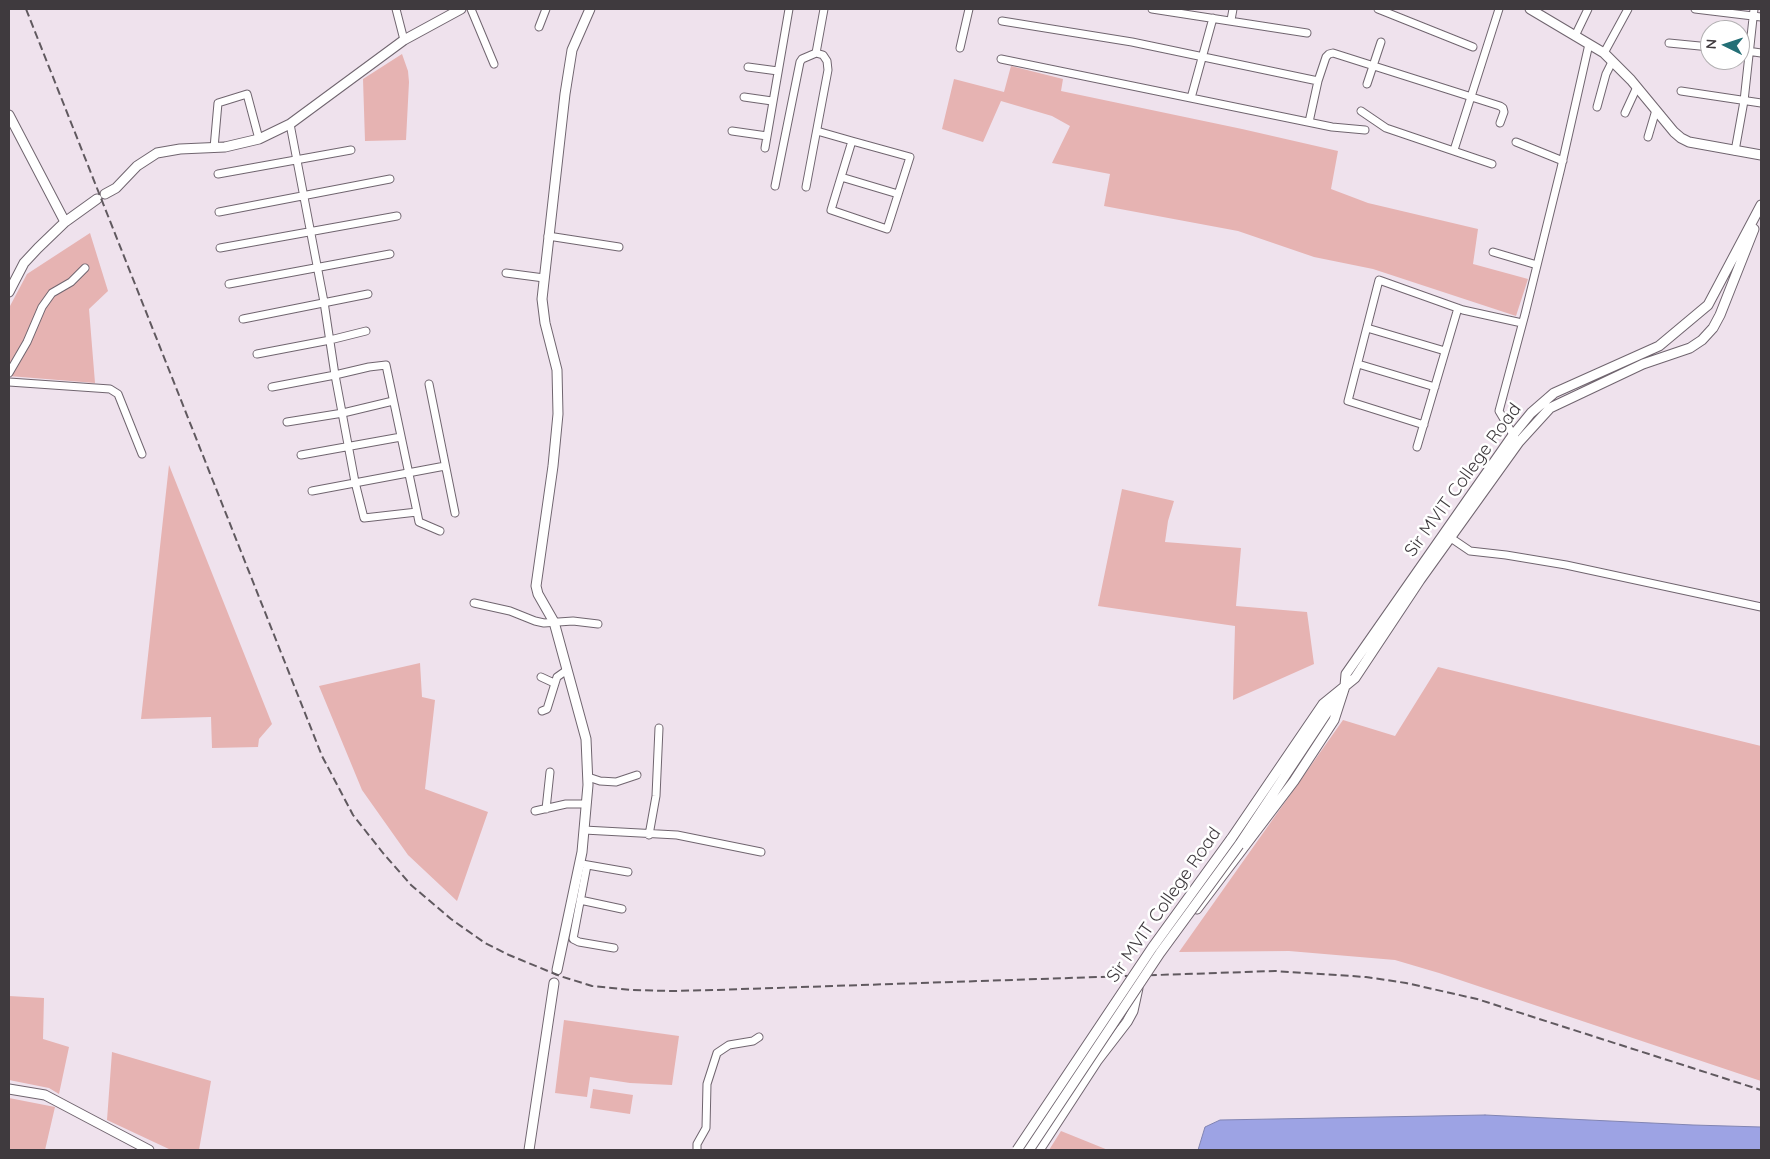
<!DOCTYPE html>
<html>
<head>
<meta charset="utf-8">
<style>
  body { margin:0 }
  #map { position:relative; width:1770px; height:1159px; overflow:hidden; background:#efe2ed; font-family:Quicksand,sans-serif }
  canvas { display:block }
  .frame { position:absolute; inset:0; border:10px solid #3f3a3e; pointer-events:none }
  .north { position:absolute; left:1700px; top:20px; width:50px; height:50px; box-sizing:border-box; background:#fff; border:1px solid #b2b0b2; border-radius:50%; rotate:274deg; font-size:14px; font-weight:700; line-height:20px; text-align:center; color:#3f3a3e }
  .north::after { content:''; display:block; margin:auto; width:18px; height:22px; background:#246f76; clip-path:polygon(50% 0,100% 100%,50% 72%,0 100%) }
</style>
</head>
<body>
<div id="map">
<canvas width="1770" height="1159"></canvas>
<div class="frame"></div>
<div class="north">N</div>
</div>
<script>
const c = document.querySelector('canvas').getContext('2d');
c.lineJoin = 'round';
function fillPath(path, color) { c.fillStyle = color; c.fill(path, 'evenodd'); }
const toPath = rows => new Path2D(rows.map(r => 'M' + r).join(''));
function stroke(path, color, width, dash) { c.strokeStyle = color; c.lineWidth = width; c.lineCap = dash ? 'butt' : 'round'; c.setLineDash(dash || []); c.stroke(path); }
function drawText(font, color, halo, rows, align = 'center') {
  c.font = font + ' Quicksand,sans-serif'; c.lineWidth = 5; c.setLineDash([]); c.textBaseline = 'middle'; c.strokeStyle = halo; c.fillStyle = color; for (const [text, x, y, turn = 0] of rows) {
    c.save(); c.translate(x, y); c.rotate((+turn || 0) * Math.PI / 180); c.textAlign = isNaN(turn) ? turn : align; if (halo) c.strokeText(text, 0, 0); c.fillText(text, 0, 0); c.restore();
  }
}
fillPath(toPath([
  [402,54,408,71,409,82,406,140,365,141,363,79],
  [1011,66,1063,79,1061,91,1242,129,1338,151,1331,189,1368,203,1478,229,1473,264,1528,279,1516,316,1373,269,1314,257,1238,231,1104,206,1110,174,1052,163,1070,126,1052,116,1001,101,983,142,942,129,954,79,1004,92],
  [90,233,108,291,89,309,95,383,9,376,9,312,10,306,27,274],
  [169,465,272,724,259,739,258,747,212,748,211,717,141,719],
  [1122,489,1174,501,1168,521,1165,542,1241,548,1236,606,1307,612,1314,664,1233,700,1235,626,1098,606],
  [420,663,422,697,435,700,425,789,488,812,457,901,408,855,362,790,319,686],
  [1438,667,1761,746,1761,1081,1439,973,1395,960,1289,951,1179,952,1343,720,1395,736],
  [9,996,44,998,43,1039,69,1047,59,1094,49,1088,9,1080],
  [564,1020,679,1036,672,1085,630,1083,590,1077,587,1097,555,1093],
  [112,1052,211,1081,199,1150,171,1150,107,1120],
  [593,1089,633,1095,630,1114,590,1108],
  [9,1098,55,1107,45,1150,9,1150],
  [1061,1131,1108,1150,1049,1150]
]), '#e6b3b2');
const water = toPath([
  [1485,1115,1693,1125,1761,1127,1761,1150,1198,1150,1205,1127,1220,1120,1485,1115]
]);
fillPath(water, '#9da3e4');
stroke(water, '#8184b2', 1);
const street = toPath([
  [396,9,404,40],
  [471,9,494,64],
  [1152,9,1307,33],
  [1378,9,1473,47],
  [1695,9,1761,17],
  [1231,20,1233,9],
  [1002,21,1132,42,1318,81,1309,122],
  [539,27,546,9],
  [1575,36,1588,9],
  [1669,43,1710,47],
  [960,48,969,9],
  [1740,50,1761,53],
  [816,53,824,9],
  [1604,53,1628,9],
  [1001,59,1332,127,1365,130],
  [748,67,778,71],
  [1318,81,1326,57,1329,54,1333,53,1500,106,1503,108,1504,112,1500,123],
  [1367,84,1381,42],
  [1681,91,1761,103],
  [744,97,772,101],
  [1191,98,1213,18],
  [1597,107,1606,74,1612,62],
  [1361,111,1386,128,1492,164],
  [1625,113,1637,87],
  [732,131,767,136],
  [817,131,852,141,910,157,887,229,831,210,852,141],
  [1648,137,1656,110],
  [1516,142,1563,161],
  [214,148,218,103,247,94,259,139],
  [765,148,789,9],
  [1454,150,1499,9],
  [1735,151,1744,101,1754,9],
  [218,174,351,150],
  [841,177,898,194],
  [775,186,800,62,802,59,816,53,823,55,827,61,828,70,806,187],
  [219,212,390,179],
  [548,236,619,247],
  [220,248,397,216],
  [1493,252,1537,265],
  [506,273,544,278],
  [229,284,390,254],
  [243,319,368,294],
  [1367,328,1445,351],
  [257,354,330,340,366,331],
  [1358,364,1435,387],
  [9,373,27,342,42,307,52,293,71,282,85,268],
  [9,382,110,389,118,394,142,454],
  [429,384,455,513],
  [272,387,335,375,369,367,386,365,417,512,364,518,355,482,335,375,324,302,290,124],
  [287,422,343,413,393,401],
  [1424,425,1348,401,1379,280,1463,310,1522,323],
  [1515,438,1499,411,1525,314,1561,168,1589,44],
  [1417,447,1458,308],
  [301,455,401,437],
  [312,491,445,466],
  [417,512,419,522,440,531],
  [1448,536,1470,551,1506,555,1566,565,1761,607],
  [474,603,510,611,535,621,544,623,573,621,598,624],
  [541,677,554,683],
  [542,711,547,709,557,677,567,670],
  [588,777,600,781,616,782,637,775],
  [546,809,550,772],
  [535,811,566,804,586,804],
  [584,830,677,835,761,852],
  [649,835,656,796,659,728],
  [582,864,628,872],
  [587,865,573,939,579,942,614,948],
  [580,900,622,909],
  [697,1150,697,1144,706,1128,707,1084,717,1053,729,1045,753,1041,759,1037]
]);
const secondary = toPath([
  [1530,9,1604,53,1631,80,1674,132,1681,138,1689,142,1761,155],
  [9,115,65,222],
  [105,194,116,188,137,166,157,153,180,149,225,147,259,139,290,124,404,40,461,9],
  [9,292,24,263,38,248,65,222,97,199],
  [1231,839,1323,704,1355,678,1420,580,1519,442,1550,408,1643,364,1690,348,1702,340,1713,328,1720,315,1754,229],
  [1239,845,1338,696],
  [1197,909,1294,781,1334,720,1345,686,1346,674,1513,435,1531,413,1554,393,1659,346,1708,305,1761,205],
  [557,970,582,852,588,785,586,739,554,622,538,594,536,586,553,466,558,414,557,370,545,323,542,299,565,94,572,50,590,9],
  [9,1089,45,1095,149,1150],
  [529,1150,554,983],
  [1039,1150,1097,1061,1127,1022,1133,1011,1138,988]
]);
stroke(street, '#70656f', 9);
stroke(secondary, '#70656f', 11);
stroke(street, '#fff', 7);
stroke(secondary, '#fff', 9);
stroke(toPath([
  [26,9,322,756,353,815,383,853,411,885,451,919,485,943,509,955,560,976,592,986,632,990,672,991,715,990,1275,971,1366,977,1406,983,1477,999,1761,1090]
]), '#60595f', 2, [8, 4]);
const secondaryBridge = toPath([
  [1017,1150,1152,948,1231,839],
  [1029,1150,1160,953,1239,845]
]);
stroke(secondaryBridge, '#70656f', 11, []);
stroke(secondaryBridge, '#fff', 9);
drawText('18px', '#3f3a3e', '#fff', [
  ["Sir MVIT College Road",1463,480,-54],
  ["Sir MVIT College Road",1164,905,-55]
]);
</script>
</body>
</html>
